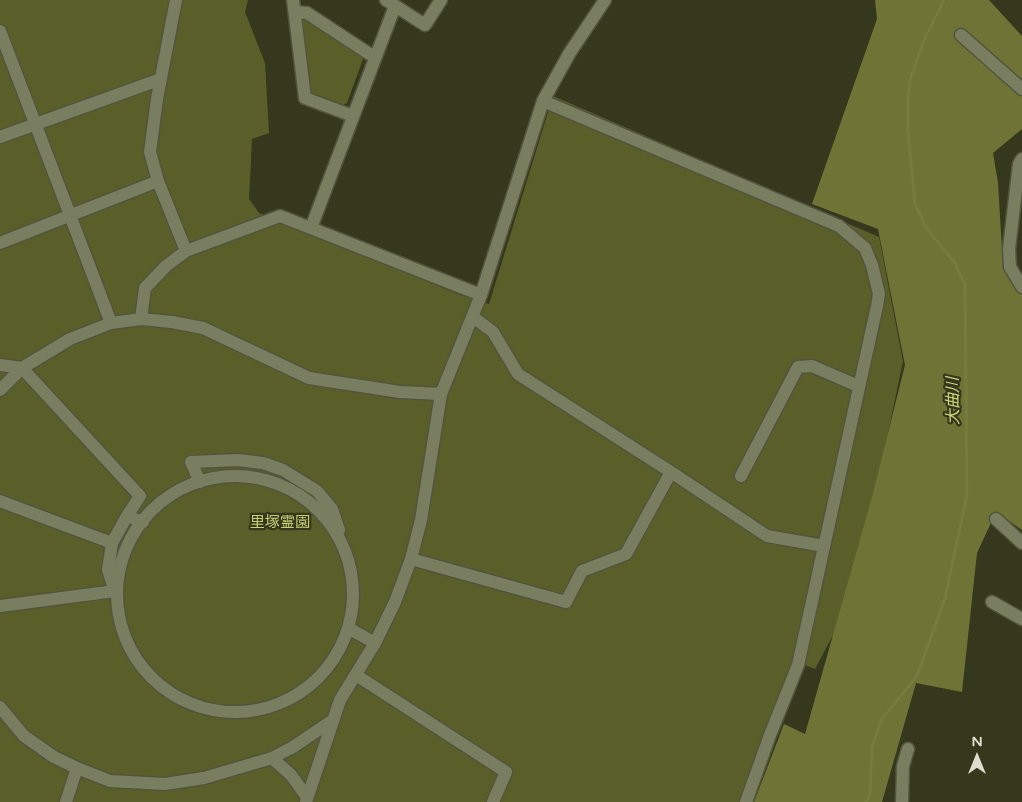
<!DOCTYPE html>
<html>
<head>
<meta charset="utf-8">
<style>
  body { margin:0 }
  #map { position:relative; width:1022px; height:802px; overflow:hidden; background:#35381c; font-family:"Varela Round",sans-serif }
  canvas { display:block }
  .north { position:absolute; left:952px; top:732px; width:50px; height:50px; -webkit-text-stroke:4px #35381c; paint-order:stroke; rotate:0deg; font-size:14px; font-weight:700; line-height:20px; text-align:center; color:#dcdfce }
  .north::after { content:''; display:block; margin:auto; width:18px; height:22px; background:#dcdfce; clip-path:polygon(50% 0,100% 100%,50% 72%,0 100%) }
</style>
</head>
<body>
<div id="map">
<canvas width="1022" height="802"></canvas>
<div class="north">N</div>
</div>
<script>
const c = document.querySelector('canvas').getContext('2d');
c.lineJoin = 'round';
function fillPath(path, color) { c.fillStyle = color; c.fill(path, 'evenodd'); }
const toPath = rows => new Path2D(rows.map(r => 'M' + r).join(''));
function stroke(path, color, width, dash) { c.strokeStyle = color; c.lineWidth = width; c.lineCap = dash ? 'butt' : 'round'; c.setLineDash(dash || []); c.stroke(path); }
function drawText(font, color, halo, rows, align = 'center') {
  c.font = font + ' "Varela Round","Noto Sans JP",sans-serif'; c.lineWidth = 4.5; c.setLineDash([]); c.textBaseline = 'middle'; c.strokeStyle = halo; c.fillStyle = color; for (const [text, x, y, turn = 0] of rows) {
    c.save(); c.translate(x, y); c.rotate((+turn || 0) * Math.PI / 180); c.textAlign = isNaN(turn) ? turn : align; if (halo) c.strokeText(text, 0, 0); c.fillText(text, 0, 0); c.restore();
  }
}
fillPath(toPath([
  [0,0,248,0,245,12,265,63,269,133,252,139,249,199,259,213,460,295,489,304,553,96,879,237,903,361,881,467,841,620,815,669,800,663,749,802,0,802],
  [306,18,362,54,363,59,347,103,343,105,310,92,300,21]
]), '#5a5f2a');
fillPath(toPath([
  [875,0,989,0,1022,36,1022,129,993,153,998,183,1003,266,1022,293,1022,530,996,512,977,553,962,692,916,683,882,802,754,802,784,724,805,734,872,497,905,365,878,229,812,204,877,19]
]), '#6f7436');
stroke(toPath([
  [866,802,870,794,872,747,881,720,917,676,945,598,967,495,965,285,955,263,927,229,915,204,908,131,908,95,910,80,924,40,944,0]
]), '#767c3e', 3);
const minor = toPath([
  [176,0,157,99,150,152,158,181,186,251],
  [293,0,305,98,353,116],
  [386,0,425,25,441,0],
  [295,12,307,13,374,57],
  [0,31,111,323],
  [961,35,1022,89],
  [543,101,839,226,865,248,872,265,879,294,877,306,798,665,770,735,746,802],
  [0,137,161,79],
  [1022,159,1019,164,1009,249,1010,267,1022,287],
  [311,228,395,6],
  [0,243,158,181],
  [141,319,145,288,166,266,186,251,280,216,481,295],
  [0,365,22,368,140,496,127,516,143,522],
  [0,390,22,368,70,339,111,323,141,319,172,322,203,328,309,378,400,392,441,394],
  [671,472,767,536,824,546],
  [741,476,798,367,812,366,858,386],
  '117 594a118 118 0 1 1 236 0a118 118 0 1 1-236 0Z',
  [200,482,191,462,238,460,263,463,283,470,317,491,332,509,339,530],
  [0,501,112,543],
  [996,519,1022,543],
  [411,559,566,602,582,571,626,554,671,472,518,374,493,332,473,317],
  [992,602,1022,619],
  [0,606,115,591,108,570,112,543,127,516],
  [348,628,375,643],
  [356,675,506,772,493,802],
  [0,707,24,736,54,757,77,768,110,781,165,784,204,778,272,758,293,747,333,720],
  [272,758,291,775,307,797],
  [66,802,77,768],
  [306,802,340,700,375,643,395,602,411,559,421,520,441,394,481,295,543,101,569,54,605,0],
  [902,802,903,766,908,749]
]);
stroke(minor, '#52553d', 15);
stroke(minor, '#7a7e60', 12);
drawText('15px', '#c8d076', '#35381c', [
  ["里塚霊園",280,523]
]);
drawText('italic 16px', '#d1da7f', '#35381c', [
  ["大曲川",954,401,-91]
]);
</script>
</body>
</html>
